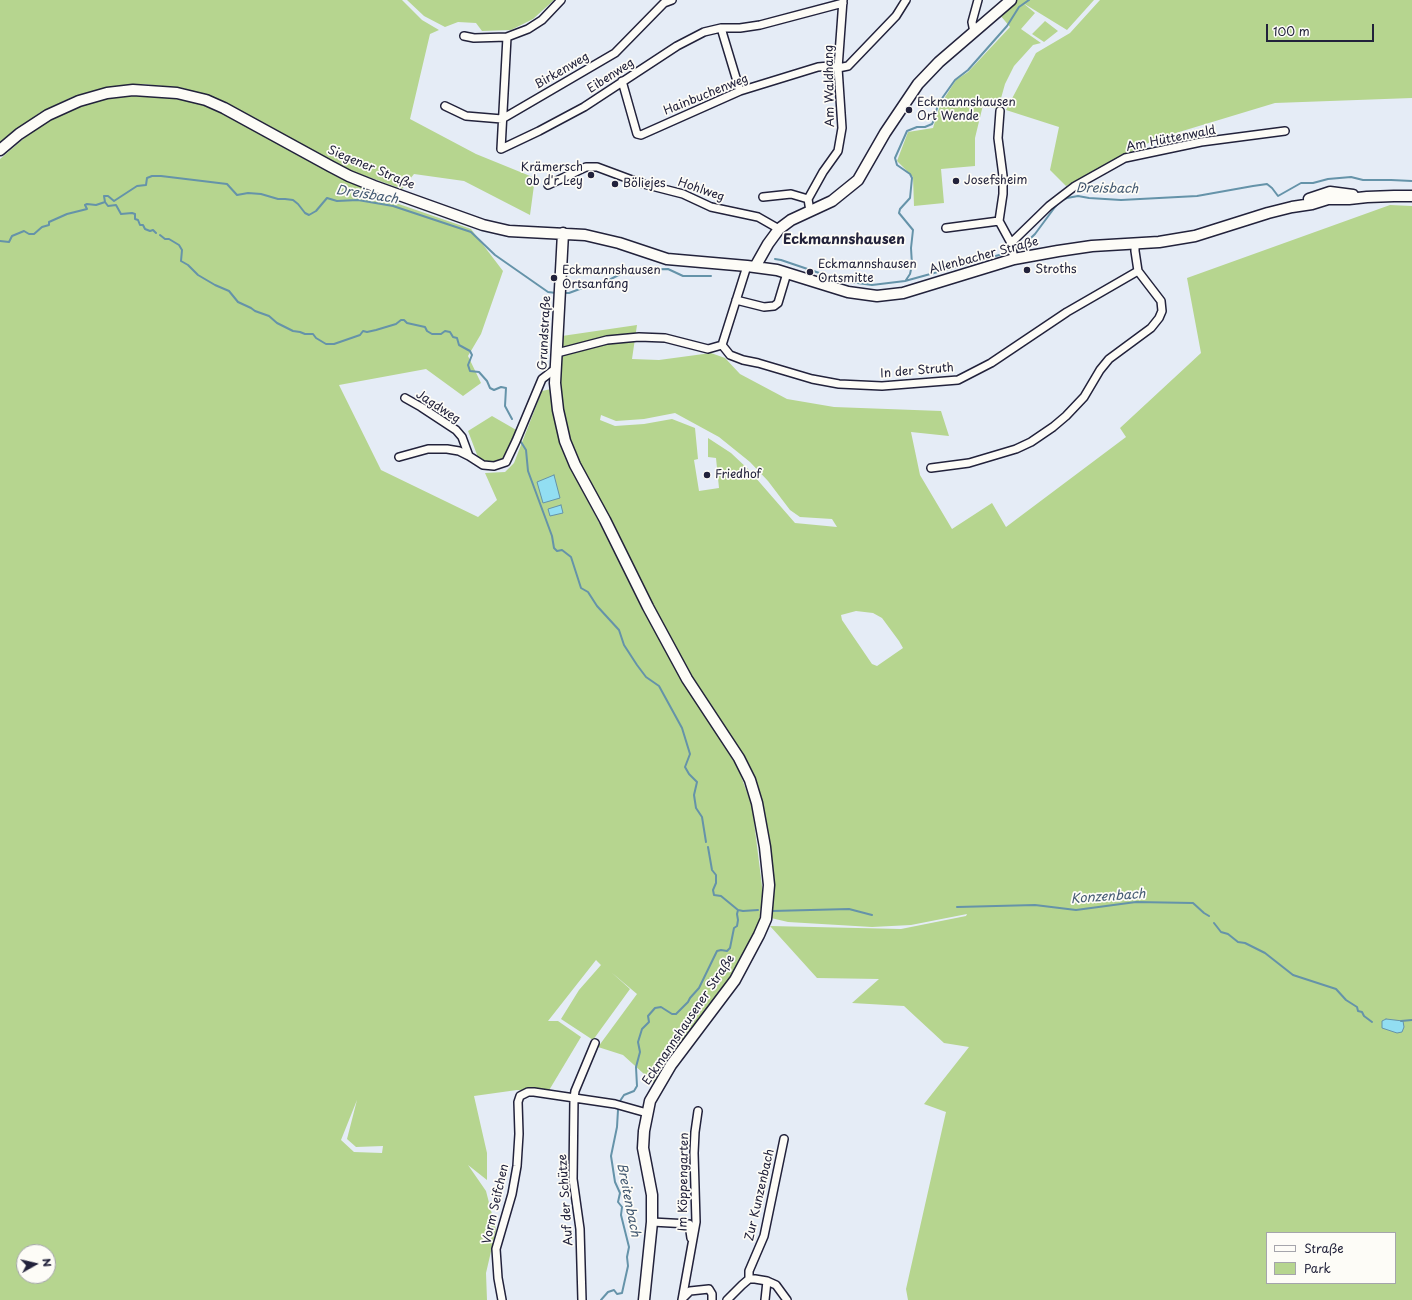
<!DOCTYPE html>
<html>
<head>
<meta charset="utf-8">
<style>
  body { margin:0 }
  #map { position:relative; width:1412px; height:1300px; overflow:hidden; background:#e5ecf6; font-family:"Playpen Sans",sans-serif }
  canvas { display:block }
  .legend { position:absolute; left:1266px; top:1232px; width:130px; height:52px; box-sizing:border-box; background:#fdfcf7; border:1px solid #a5a5ac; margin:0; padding:5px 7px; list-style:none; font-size:12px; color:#22223b }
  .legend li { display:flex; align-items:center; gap:8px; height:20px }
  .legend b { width:20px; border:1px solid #a5a5ac }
  .north { position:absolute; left:16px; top:1244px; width:40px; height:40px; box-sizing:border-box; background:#fdfcf7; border:1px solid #a5a5ac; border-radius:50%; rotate:82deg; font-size:11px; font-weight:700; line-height:16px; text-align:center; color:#22223b }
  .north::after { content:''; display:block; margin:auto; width:14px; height:18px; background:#22223b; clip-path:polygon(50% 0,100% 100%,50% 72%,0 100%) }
  .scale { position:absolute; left:1266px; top:24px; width:108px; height:18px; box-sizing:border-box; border:2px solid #22223b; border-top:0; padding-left:5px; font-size:12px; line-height:14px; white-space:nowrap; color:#22223b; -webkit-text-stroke:3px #fdfcf7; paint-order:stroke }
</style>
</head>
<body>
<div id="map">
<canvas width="1412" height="1300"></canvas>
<ul class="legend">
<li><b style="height:5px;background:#fdfcf7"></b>Straße</li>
<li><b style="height:11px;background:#b6d58f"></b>Park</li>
</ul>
<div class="north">N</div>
<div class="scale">100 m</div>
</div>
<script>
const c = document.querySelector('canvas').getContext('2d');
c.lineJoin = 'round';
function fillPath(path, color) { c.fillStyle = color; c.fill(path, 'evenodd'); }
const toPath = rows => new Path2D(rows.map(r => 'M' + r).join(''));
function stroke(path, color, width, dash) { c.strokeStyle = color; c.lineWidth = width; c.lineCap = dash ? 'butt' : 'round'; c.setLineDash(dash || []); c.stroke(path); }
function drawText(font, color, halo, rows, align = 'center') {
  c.font = font + ' "Playpen Sans",sans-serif'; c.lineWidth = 3.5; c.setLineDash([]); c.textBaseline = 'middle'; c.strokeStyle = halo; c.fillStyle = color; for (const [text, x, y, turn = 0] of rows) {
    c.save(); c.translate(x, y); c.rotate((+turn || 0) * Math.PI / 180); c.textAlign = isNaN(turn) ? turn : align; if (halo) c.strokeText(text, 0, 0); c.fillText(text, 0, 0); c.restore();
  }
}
fillPath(toPath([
  [0,0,402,0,422,20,439,30,430,34,410,119,476,154,535,178,530,215,464,181,414,174,402,189,341,167,253,117,217,100,183,88,143,84,108,88,72,97,39,113,0,144],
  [407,0,554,0,533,19,511,30,482,31,476,23,458,22,445,27,424,16],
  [1018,0,1094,0,1067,30,1023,3,1035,13,1021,29,1041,43,1033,45,1014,66,1005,84,998,109,983,105,975,138,975,166,941,169,944,203,914,206,913,177,897,161,908,132,933,128,940,105,956,80,968,72,1010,27,1000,15],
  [1100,0,1412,0,1412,98,1275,103,1156,139,1066,186,1050,170,1059,127,1006,110,1036,53,1070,33],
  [1045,21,1058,31,1044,42,1032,34],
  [153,95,197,103,240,120,396,197,393,202,471,229,503,271,481,334,468,356,481,383,463,396,426,369,339,385,381,470,478,517,497,500,485,473,505,472,514,463,542,391,551,389,555,418,567,462,684,682,738,768,752,806,763,894,759,922,730,979,654,1083,623,1055,598,1047,637,994,611,972,630,989,593,1040,561,1019,579,990,601,965,596,960,548,1021,558,1021,581,1037,548,1092,517,1090,474,1096,487,1153,487,1180,468,1165,486,1191,496,1230,486,1273,487,1300,0,1300,0,159,29,134,64,112,109,97],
  [357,1100,347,1139,356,1147,383,1146,382,1153,354,1152,341,1140],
  [24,1252,48,1252,48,1276,24,1276],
  [1390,205,1412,206,1412,1300,908,1300,906,1289,946,1112,924,1104,969,1047,944,1043,904,1006,852,1003,879,979,817,978,770,926,901,929,966,916,967,914,911,925,872,927,788,922,771,918,752,779,688,677,583,470,570,441,561,408,559,378,562,336,637,325,632,359,659,360,711,353,725,358,740,374,787,399,834,407,941,411,949,436,911,432,920,475,952,529,992,503,1006,527,1126,437,1120,428,1201,353,1187,278],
  [675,413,719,437,750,462,768,481,790,510,800,517,832,519,837,527,795,523,748,469,731,453,708,438,708,457,716,458,719,488,699,491,694,460,698,459,695,428,672,419,644,424,615,426,600,420,601,415,616,421,644,419],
  [856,611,873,613,882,618,899,641,903,648,877,666,872,664,842,620,841,615],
  [1267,1233,1395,1233,1395,1283,1267,1283],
  [492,416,518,431,504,460,495,464,479,460,468,431]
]), '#b6d58f');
const water = toPath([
  [554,475,560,498,543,503,537,482,554,475],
  [561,505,563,513,550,516,548,509,561,505],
  [1386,1019,1403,1021,1404,1027,1402,1032,1397,1033,1382,1028,1382,1021,1386,1019]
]);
fillPath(water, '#92def2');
stroke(water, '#6593a9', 1);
stroke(toPath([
  [105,202,108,206,116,205,121,214,132,213,135,214,135,219,138,220,140,225,143,225,145,229,150,231,153,230,156,233],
  [160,235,165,239,169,239,179,245,182,250,181,261,188,265,198,275,215,285,229,291,238,302,251,308,255,311,269,316,277,323,293,331,300,332,305,334,313,334,316,338,326,344,334,344,360,335,363,331,367,332,376,330,396,324,401,320,404,320,407,323,425,327,427,331,432,334,441,334,445,331,450,332,453,337,457,338,459,345,470,351,472,355,468,365,470,371,479,372,487,381,490,388,494,390,501,387,506,388,505,406,512,419],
  [0,241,9,242,12,236,24,231,29,234,34,234,42,227,49,225,49,222,67,214,87,209,85,205,87,204,96,205,105,202,104,196,108,196,114,201,137,186,146,185,147,178,152,176,161,176,227,184,237,195,248,193,261,194,278,199,285,199,293,200,298,204,305,213,309,215,316,211,327,198,337,201,358,200,393,206,471,232,495,255,548,292,556,293],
  [1014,251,1018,250,1035,234,1055,207,1060,201,1067,198,1078,196,1089,198,1121,200,1197,196,1253,186,1267,184,1272,188,1278,196,1301,183,1313,183,1328,179,1351,177,1363,180,1391,180,1412,181],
  [775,259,781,260,843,281,872,285,905,281,1010,252],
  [906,280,910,274,912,265,911,248,913,230,899,213,900,209,910,198,912,178,910,174,897,165,895,158,907,131,917,127,925,127,932,124,934,120,938,104,955,80,968,70,1007,26,1019,7,1029,0],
  [562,293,569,293,596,283,609,280,628,270,668,269,683,276,711,276],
  [521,442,526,450,528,471,552,536,554,548,557,551,562,550,571,557,581,588,588,592,597,606,619,630,624,645,637,665,646,677,659,686,682,728,690,754,685,767,689,774,697,782,694,795,696,808,702,817,706,842],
  [708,847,712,870,716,875,716,883,713,890,714,895,721,896,738,910,743,911,758,910],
  [957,907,1035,905,1076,910,1136,902,1193,903,1204,913,1209,916],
  [772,911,849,909,872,915],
  [1214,923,1221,932,1228,934,1238,942,1245,943,1265,953,1293,975,1336,989,1346,1000,1357,1007,1358,1011,1362,1012,1364,1016,1372,1022],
  [1401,1021,1412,1020],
  [620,1101,624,1095,634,1091,637,1086,636,1067,640,1052,638,1042,642,1029,649,1022,648,1016,655,1008,661,1007,672,1014,676,1014,688,1002,690,998,699,988,717,951,721,950,727,951,730,948,734,928,737,926,738,920,737,914,738,910],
  [601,1300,608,1292,614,1290,617,1294,622,1293,628,1266,627,1257,629,1247,621,1215,622,1207,618,1202,620,1193,615,1182,611,1156,617,1127,618,1110]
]), '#6593a9', 2);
const street = toPath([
  [721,28,740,91],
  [974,32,972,22,978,0],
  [464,36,474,38,507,37,528,29,542,20,561,0],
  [507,37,501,149,539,131,584,107,677,46,704,32,721,28,740,28,760,25,843,3],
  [622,81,637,134,641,135,740,91,818,67,829,66,838,68,848,66,896,16,906,0],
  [445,106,466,116,502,119,615,53,664,3,672,0],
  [1000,111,998,138,1003,176,1003,194,999,221,1011,243,1014,259],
  [548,185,586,167,597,167,640,183,683,194,711,207,758,217,779,229],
  [763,197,791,194,808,199],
  [810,211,808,199,823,172,838,151,842,128,838,68,843,0],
  [946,228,999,221],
  [1011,243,1049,206,1075,186,1125,158,1201,142,1285,131],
  [736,300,764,307,774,306,778,303,787,273],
  [722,345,730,355,743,360,758,363,812,379,839,384,882,386,958,380,991,363,1067,312,1138,271,1135,251,1135,244],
  [557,353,607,340,639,337,665,338,708,349,722,345,747,266],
  [405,398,421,407,456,430,462,437,469,456],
  [399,457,428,449,447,449,459,451,469,456,483,465,494,466,506,462,516,441,542,379,555,369],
  [931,468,969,463,1016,449,1031,442,1053,427,1066,416,1084,397,1100,370,1109,359,1151,328,1159,318,1162,311,1161,301,1138,271],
  [652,1222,689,1224,691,1238],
  [749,1279,749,1271,764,1236,784,1139],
  [683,1298,690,1291,709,1289,712,1294,712,1300],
  [502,1300,498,1278,496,1249,512,1194,517,1166,519,1134,518,1102,520,1096,528,1092,534,1092,615,1104,647,1113],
  [582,1300,580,1229,573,1179,574,1098,575,1091,595,1043],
  [682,1300,696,1222,694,1153,695,1132,698,1111],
  [727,1300,742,1285,749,1279,755,1279,767,1281,776,1285,787,1300],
  [765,1300,767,1281]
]);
const secondary = toPath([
  [0,150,19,134,48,115,79,101,107,93,133,90,177,93,206,100,224,108,330,166,349,176,374,186,483,225,509,231,585,235,619,243,667,259,747,266,777,270,848,292,877,296,903,293,1014,259,1058,251,1092,246,1159,242,1195,236,1268,213,1292,207,1312,204,1328,199,1349,199,1367,197,1394,196,1412,196],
  [1309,199,1330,192,1353,195],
  [563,233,555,383,558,410,565,441,575,465,605,520,648,607,687,679,739,758,750,780,757,803,765,847,769,885,766,919,759,935,735,980,671,1065,650,1101,644,1131,643,1148,652,1195,652,1222,644,1300],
  [755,267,768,244,779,229,791,220,832,201,858,180,885,133,918,84,939,62,1011,0]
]);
stroke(street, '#22223b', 10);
stroke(secondary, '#22223b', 13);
stroke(street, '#fdfcf7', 7);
stroke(secondary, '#fdfcf7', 10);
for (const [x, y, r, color] of [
  [909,110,4,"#22223b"],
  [591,175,4,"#22223b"],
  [956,181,4,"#22223b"],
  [615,184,4,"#22223b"],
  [1027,270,4,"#22223b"],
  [810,272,4,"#22223b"],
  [554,278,4,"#22223b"],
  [707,475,4,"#22223b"]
]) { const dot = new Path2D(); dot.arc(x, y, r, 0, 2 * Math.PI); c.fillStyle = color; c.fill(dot); stroke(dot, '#fdfcf7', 1.5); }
drawText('12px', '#22223b', '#fdfcf7', [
  ["Birkenweg",562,71,-30],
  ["Eibenweg",611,76,-33],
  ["Am Waldhang",830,86,-91],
  ["Hainbuchenweg",706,95,-22],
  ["Am Hüttenwald",1171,139,-11],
  ["Siegener Straße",371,168,23],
  ["Hohlweg",701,190,19],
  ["Allenbacher Straße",984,256,-15],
  ["Grundstraße",545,333,-87],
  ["In der Struth",917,371,-5],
  ["Jagdweg",438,407,33],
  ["Eckmannshausener Straße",689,1020,-56],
  ["Im Köppengarten",684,1182,-89],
  ["Zur Kunzenbach",760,1195,-77],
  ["Auf der Schütze",566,1200,-94],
  ["Vorm Seifchen",496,1204,-77]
]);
drawText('12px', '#22223b', '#fdfcf7', [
  ["Eckmannshausen",917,103],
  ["Ort Wende",917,117],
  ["Krämersch",583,168,"right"],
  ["ob d'r Ley",583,182,"right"],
  ["Josefsheim",964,181],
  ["Böliejes",623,184],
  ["Eckmannshausen",818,265],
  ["Ortsmitte",818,279],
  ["Stroths",1035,270],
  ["Eckmannshausen",562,271],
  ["Ortsanfang",562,285],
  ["Friedhof",715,475]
], 'left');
drawText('italic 13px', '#445a72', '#fdfcf7', [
  ["Dreisbach",1107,189,1],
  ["Dreisbach",367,195,9],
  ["Konzenbach",1108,897,-4],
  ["Breitenbach",628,1200,79]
]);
drawText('bold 14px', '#22223b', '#fdfcf7', [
  ["Eckmannshausen",844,240]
]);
</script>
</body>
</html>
